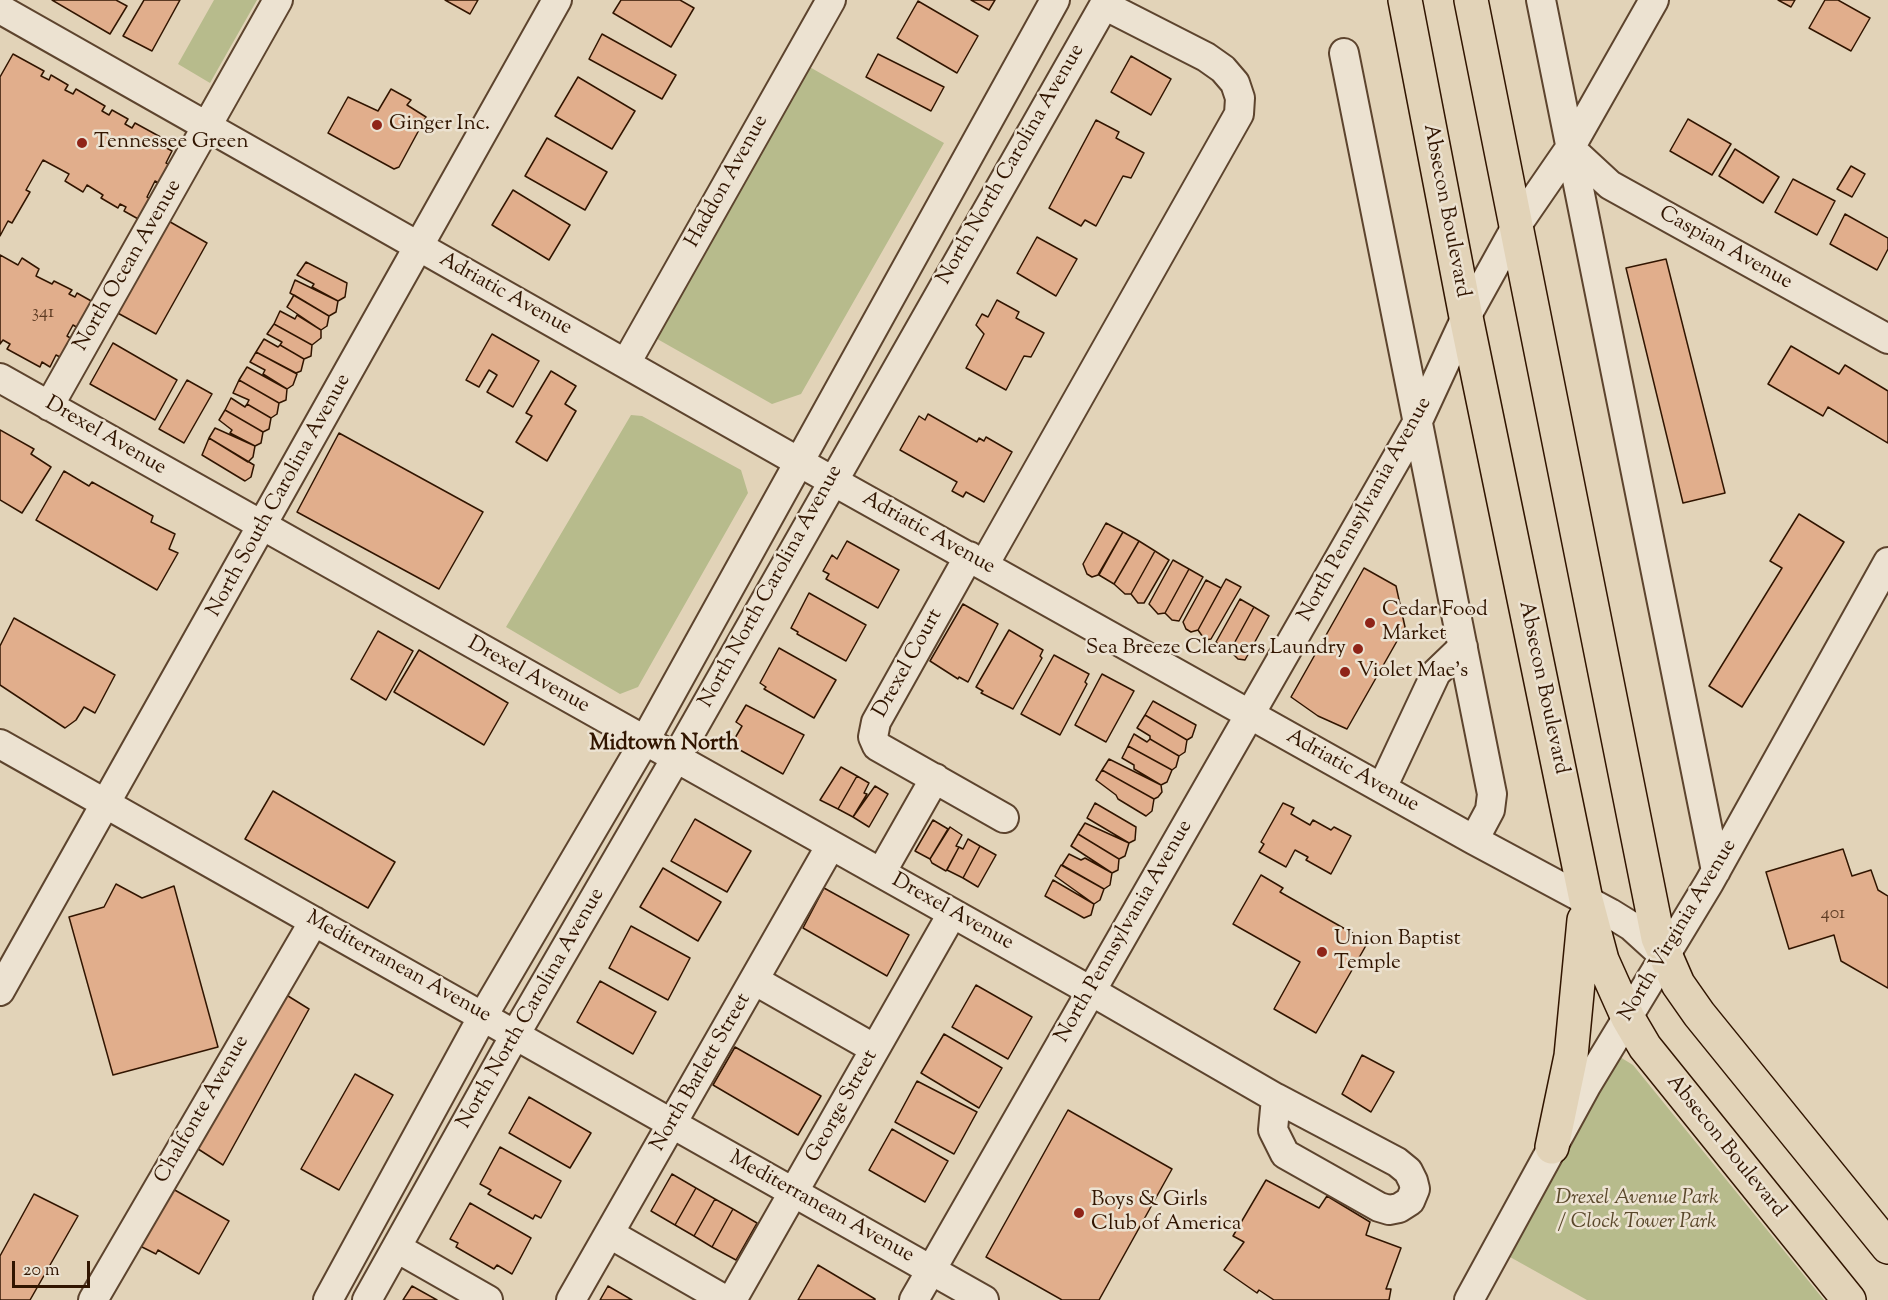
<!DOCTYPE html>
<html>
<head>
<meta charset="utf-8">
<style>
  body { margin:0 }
  #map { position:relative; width:1888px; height:1300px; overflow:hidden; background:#e2d3b8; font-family:"Sorts Mill Goudy",serif }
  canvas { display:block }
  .scale { position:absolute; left:12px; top:1261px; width:78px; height:27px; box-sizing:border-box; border:3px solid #311500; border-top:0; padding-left:8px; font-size:18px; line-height:21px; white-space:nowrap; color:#311500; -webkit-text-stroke:4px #ece2d1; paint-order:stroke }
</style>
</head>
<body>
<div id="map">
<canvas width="1888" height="1300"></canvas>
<div class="scale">20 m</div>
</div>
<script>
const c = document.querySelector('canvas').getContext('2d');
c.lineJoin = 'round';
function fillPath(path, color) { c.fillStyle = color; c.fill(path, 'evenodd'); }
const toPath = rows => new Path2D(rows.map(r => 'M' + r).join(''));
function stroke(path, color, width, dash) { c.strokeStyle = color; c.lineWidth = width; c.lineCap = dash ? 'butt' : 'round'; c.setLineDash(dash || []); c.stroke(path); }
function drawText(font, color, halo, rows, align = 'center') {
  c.font = font + ' "Sorts Mill Goudy",serif'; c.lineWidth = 5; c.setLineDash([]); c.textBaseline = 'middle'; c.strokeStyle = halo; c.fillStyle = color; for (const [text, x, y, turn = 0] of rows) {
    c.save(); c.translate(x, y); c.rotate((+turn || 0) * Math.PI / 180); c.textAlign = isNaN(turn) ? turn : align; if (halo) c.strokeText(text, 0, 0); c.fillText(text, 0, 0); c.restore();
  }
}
fillPath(toPath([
  [214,0,257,0,210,83,178,64],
  [806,65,944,143,801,394,772,404,652,336],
  [631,415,642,416,741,470,748,493,638,687,620,694,506,627],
  [1620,1057,1633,1065,1824,1300,1587,1300,1510,1257,1610,1064]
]), '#b7bb8c');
const building = toPath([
  [52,0,116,0,127,6,110,34,52,0],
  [144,0,180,0,152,51,123,36,144,0],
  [445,0,478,0,470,14,445,0],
  [621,0,680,0,694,8,671,47,613,13,621,0],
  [971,0,995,0,989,10,971,0],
  [1778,0,1795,0,1791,7,1778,0],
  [1825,0,1838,0,1870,18,1851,51,1809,28,1825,0],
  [918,1,978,36,957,73,897,38,918,1],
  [602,34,676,75,662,99,589,59,602,34],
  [13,54,44,71,41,76,49,80,51,75,68,85,65,90,73,94,76,89,105,106,102,111,109,115,112,110,128,119,125,124,132,128,135,123,166,140,163,146,172,151,166,163,171,165,160,184,155,181,147,197,151,199,140,220,124,211,126,207,120,204,118,208,101,198,103,195,87,185,83,192,65,181,69,174,43,160,26,190,30,192,12,223,8,221,0,236,0,77,13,54],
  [878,54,944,87,931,111,866,77,878,54],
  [1131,56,1171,79,1151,115,1111,92,1131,56],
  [578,77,635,111,612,149,555,116,578,77],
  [391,89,411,100,407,105,426,117,399,167,394,169,328,133,348,97,378,111,391,89],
  [1688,119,1731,144,1712,175,1670,151,1688,119],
  [1096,120,1119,132,1116,138,1144,153,1131,178,1123,176,1096,226,1085,220,1081,226,1049,208,1096,120],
  [547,138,607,172,585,210,525,176,547,138],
  [1735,149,1779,177,1763,203,1719,176,1735,149],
  [1851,166,1865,174,1852,197,1837,189,1851,166],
  [1793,179,1835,201,1817,235,1775,212,1793,179],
  [513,190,570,225,549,260,492,225,513,190],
  [1845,214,1888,238,1888,249,1877,270,1830,244,1845,214],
  [165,219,207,243,156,334,114,311,165,219],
  [1037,237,1077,259,1056,296,1017,273,1037,237],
  [0,255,18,265,22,258,39,269,36,276,52,284,54,281,72,290,69,294,75,297,77,293,93,302,78,328,73,325,67,336,72,339,62,358,56,355,50,367,42,362,40,367,7,349,10,344,3,340,0,344,0,255],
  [1666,259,1725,493,1683,503,1626,268,1666,259],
  [306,262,347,283,345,297,338,301,312,287,314,284,297,275,306,262],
  [295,280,338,301,336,312,329,316,290,293,295,280],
  [294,295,329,316,327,326,321,330,287,307,294,295],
  [997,300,1019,312,1016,318,1044,333,1031,357,1024,356,1006,390,966,368,984,334,976,325,982,314,988,317,997,300],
  [280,311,295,319,297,315,321,330,321,338,312,345,274,324,280,311],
  [274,324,312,345,311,356,304,359,280,345,282,342,267,334,274,324],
  [492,334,539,361,513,407,487,392,497,375,489,370,479,387,466,380,492,334],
  [264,339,278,347,280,345,304,359,301,371,296,373,256,352,264,339],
  [113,343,177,380,155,420,90,384,113,343],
  [1791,346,1839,374,1845,365,1888,391,1888,443,1828,407,1823,416,1768,384,1791,346],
  [256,352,297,374,293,385,287,389,263,374,265,370,250,362,256,352],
  [247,367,287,389,286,400,279,403,239,380,247,367],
  [551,371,576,386,565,404,576,411,547,461,516,442,532,416,526,413,551,371],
  [187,380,212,394,184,443,159,429,187,380],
  [239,380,279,403,277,414,271,418,247,404,249,400,233,393,239,380],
  [231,398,245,407,247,404,271,418,269,429,263,432,225,410,231,398],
  [225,410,263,432,261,443,255,446,230,433,232,430,219,420,225,410],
  [928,414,977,442,979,438,984,441,986,437,1012,452,984,502,966,492,963,497,952,491,957,482,900,450,919,416,925,420,928,414],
  [215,428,255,446,253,457,248,462,209,438,215,428],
  [0,430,34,449,31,454,51,467,22,513,0,500,0,430],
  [339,433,483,512,439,589,297,512,339,433],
  [209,438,254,465,251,477,245,481,202,455,209,438],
  [64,471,89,486,92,482,153,516,151,522,175,534,169,549,178,553,157,590,36,520,64,471],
  [1799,514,1844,542,1742,707,1709,686,1782,568,1770,561,1799,514],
  [1106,523,1123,532,1098,575,1092,577,1087,574,1083,564,1106,523],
  [1123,532,1139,541,1114,584,1099,575,1123,532],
  [847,541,899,570,878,608,826,579,829,574,823,571,832,555,837,559,847,541],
  [1139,541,1155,551,1131,594,1125,594,1114,584,1139,541],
  [1155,551,1169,560,1144,603,1138,603,1131,594,1155,551],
  [1173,560,1189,569,1165,613,1158,614,1149,604,1173,560],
  [1364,568,1396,586,1405,627,1347,729,1318,716,1291,697,1364,568],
  [1189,569,1203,577,1179,621,1172,620,1165,613,1189,569],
  [1226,579,1241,587,1211,639,1205,640,1198,630,1226,579],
  [1206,580,1221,588,1198,630,1191,632,1186,629,1183,622,1206,580],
  [809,593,866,625,846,661,797,634,798,632,791,628,809,593],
  [1240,599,1254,607,1230,651,1224,651,1216,642,1240,599],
  [963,604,998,624,968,682,959,677,958,679,930,661,963,604],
  [1254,607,1269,616,1245,660,1238,659,1230,651,1254,607],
  [14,618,115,675,95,713,84,707,76,720,65,728,0,685,0,646,14,618],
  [1009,630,1043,650,1040,656,1042,658,1013,709,981,693,983,691,976,687,1009,630],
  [378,631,413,651,386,700,351,679,378,631],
  [779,648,836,680,814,718,764,689,766,687,760,683,779,648],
  [419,650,508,703,484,745,394,692,419,650],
  [1054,655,1089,674,1085,682,1087,684,1060,735,1021,714,1054,655],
  [1102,674,1134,691,1106,742,1075,725,1102,674],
  [1153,701,1196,725,1192,737,1187,740,1145,715,1153,701],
  [746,705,804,735,783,774,731,745,742,726,736,722,746,705],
  [1145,715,1187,740,1185,752,1179,756,1150,739,1150,736,1137,728,1145,715],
  [1134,734,1147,742,1150,739,1179,756,1176,767,1172,770,1128,746,1134,734],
  [1128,746,1172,770,1167,782,1161,785,1134,769,1134,765,1122,758,1128,746],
  [1109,759,1161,785,1162,792,1158,797,1154,799,1102,770,1109,759],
  [841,767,857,776,838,809,820,800,841,767],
  [1102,770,1154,799,1152,811,1146,816,1118,799,1116,795,1096,780,1102,770],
  [857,776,869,783,864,793,867,794,853,817,838,809,857,776],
  [875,786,888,794,869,827,853,817,875,786],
  [273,791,395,862,368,908,245,839,273,791],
  [1095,803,1136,827,1135,840,1129,843,1087,818,1095,803],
  [1283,803,1294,808,1291,814,1310,825,1313,820,1331,830,1334,827,1351,836,1331,874,1306,860,1308,857,1295,850,1286,867,1259,852,1264,844,1261,842,1283,803],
  [695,819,751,851,727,892,671,861,695,819],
  [933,820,948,829,930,859,915,851,933,820],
  [1085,823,1129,843,1125,856,1119,859,1078,834,1085,823],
  [950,827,962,835,956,846,959,847,946,871,932,863,930,859,950,827],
  [1078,834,1119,859,1118,870,1112,873,1071,846,1078,834],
  [968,839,980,846,963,878,947,870,959,847,963,849,968,839],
  [980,846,996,855,978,887,963,878,980,846],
  [1843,849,1852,876,1871,870,1878,890,1888,896,1888,988,1841,961,1834,935,1789,949,1766,872,1843,849],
  [1069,854,1081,860,1085,858,1112,873,1110,885,1104,889,1062,865,1069,854],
  [1061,865,1104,889,1100,900,1094,904,1055,876,1061,865],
  [663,868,721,902,698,941,640,907,663,868],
  [1261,875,1283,888,1280,892,1368,942,1316,1033,1274,1009,1300,962,1233,924,1261,875],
  [1053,880,1094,904,1091,915,1084,918,1045,896,1053,880],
  [116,884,142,898,174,886,218,1047,113,1075,69,917,104,907,116,884],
  [824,888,909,935,887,976,803,928,824,888],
  [631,926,690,958,668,1000,609,968,631,926],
  [600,981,656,1012,633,1054,577,1022,600,981],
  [976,985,1032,1017,1008,1059,952,1027,976,985],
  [280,991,309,1009,223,1165,195,1147,280,991],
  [944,1034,1002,1068,979,1108,921,1073,944,1034],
  [735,1047,821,1096,798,1135,713,1085,735,1047],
  [1362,1055,1394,1072,1371,1112,1342,1094,1362,1055],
  [355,1074,393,1095,339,1190,301,1169,355,1074],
  [917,1081,977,1112,954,1154,895,1122,917,1081],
  [529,1097,591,1133,570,1168,509,1133,529,1097],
  [1068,1110,1172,1169,1099,1300,1062,1300,986,1257,1068,1110],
  [892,1129,948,1161,925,1202,869,1170,892,1129],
  [500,1147,561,1181,541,1218,535,1215,533,1219,488,1194,491,1190,480,1184,500,1147],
  [672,1174,696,1188,675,1225,651,1211,672,1174],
  [1266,1180,1319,1208,1327,1196,1370,1222,1366,1235,1401,1248,1386,1289,1391,1289,1389,1300,1274,1300,1259,1290,1257,1293,1224,1270,1244,1242,1233,1236,1266,1180],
  [696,1188,715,1199,694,1236,675,1225,696,1188],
  [173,1189,229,1221,199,1274,158,1250,156,1254,140,1246,173,1189],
  [34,1194,78,1216,30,1300,0,1300,0,1256,34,1194],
  [715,1199,733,1209,712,1247,694,1236,715,1199],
  [470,1203,531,1238,512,1274,497,1265,494,1269,456,1247,458,1243,450,1239,470,1203],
  [733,1209,757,1223,736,1260,712,1247,733,1209],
  [818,1265,875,1299,875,1300,798,1300,818,1265],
  [412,1286,437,1300,403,1300,412,1286],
  [608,1286,632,1300,600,1300,608,1286]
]);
fillPath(building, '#e1ae8c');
stroke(building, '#311500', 1.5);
const minor = toPath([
  [1541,0,1716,871],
  [0,9,799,462,1474,840,1610,913,1631,926,1664,956],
  [1344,53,1492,794,1490,810,1474,840],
  [1570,148,1610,185,1888,339],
  [626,363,831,0],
  [0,378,1091,991,1276,1098,1397,1162,1408,1171,1413,1181,1415,1189,1410,1201,1399,1208,1389,1210,1379,1207,1285,1154,1273,1130,1276,1098],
  [49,406,278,0],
  [969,556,876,722,873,737,877,746,1004,818],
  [984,565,1239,114,1240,98,1235,83,1223,69,1206,57,1104,5],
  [0,744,984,1300],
  [1382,788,1436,673,1463,647],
  [881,873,935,778],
  [754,980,875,1049],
  [0,991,557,0],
  [610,1234,725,1300],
  [397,1248,488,1300],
  [93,1300,314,921],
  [328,1300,483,1016,644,742,1055,0],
  [367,1300,515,1035,676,758,1107,0],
  [571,1300,831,845],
  [732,1300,952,914],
  [914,1300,1417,423,1466,317,1517,225,1570,148,1654,0],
  [1469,1300,1586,1086,1709,883,1888,562]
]);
const highway = toPath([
  [1405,0,1466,317,1586,900,1602,960,1628,1018,1645,1047,1849,1300],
  [1471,0,1658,938,1678,984,1699,1014,1888,1247],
  [1552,1147,1571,1056,1584,920]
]);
stroke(minor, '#5d442e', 32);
stroke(highway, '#311500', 36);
stroke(minor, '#ece2d1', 28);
stroke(highway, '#e2d3b8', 33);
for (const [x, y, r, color] of [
  [377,125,6,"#8f2418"],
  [82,143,6,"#8f2418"],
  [1370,623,6,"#8f2418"],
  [1358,649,6,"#8f2418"],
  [1345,672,6,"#8f2418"],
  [1322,952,6,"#8f2418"],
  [1079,1213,6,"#8f2418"]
]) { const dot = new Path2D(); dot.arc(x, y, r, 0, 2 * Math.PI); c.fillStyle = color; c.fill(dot); stroke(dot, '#ece2d1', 2); }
drawText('18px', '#5d3b23', null, [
  ["341",43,314],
  ["401",1833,915]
]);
drawText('21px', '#311500', '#ece2d1', [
  ["Ginger Inc.",389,125],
  ["Tennessee Green",94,143],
  ["Cedar Food",1382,611],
  ["Market",1382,635],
  ["Sea Breeze Cleaners Laundry",1346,649,"right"],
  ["Violet Mae's",1357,672],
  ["Union Baptist",1334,940],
  ["Temple",1334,964],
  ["Boys & Girls",1091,1201],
  ["Club of America",1091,1225]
], 'left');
drawText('21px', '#311500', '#ece2d1', [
  ["North North Carolina Avenue",1012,165,-60],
  ["Haddon Avenue",728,182,-61],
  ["Absecon Boulevard",1445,211,79],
  ["Caspian Avenue",1725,249,29],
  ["North Ocean Avenue",129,266,-60],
  ["Adriatic Avenue",505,295,29],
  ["Drexel Avenue",105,437,30],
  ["North South Carolina Avenue",280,496,-61],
  ["North Pennsylvania Avenue",1366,510,-61],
  ["Adriatic Avenue",928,534,29],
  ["North North Carolina Avenue",772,587,-61],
  ["Drexel Court",909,664,-61],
  ["Drexel Avenue",528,676,29],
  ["Absecon Boulevard",1542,688,78],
  ["Adriatic Avenue",1352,772,29],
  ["Drexel Avenue",952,913,29],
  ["North Virginia Avenue",1679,931,-59],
  ["North Pennsylvania Avenue",1125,932,-60],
  ["Mediterranean Avenue",398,968,29],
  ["North North Carolina Avenue",532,1009,-60],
  ["North Barlett Street",702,1073,-60],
  ["George Street",843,1107,-61],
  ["Chalfonte Avenue",203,1110,-60],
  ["Absecon Boulevard",1725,1147,51],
  ["Mediterranean Avenue",821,1208,29]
]);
drawText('italic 21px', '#59472a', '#ece2d1', [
  ["Drexel Avenue Park",1637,1199],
  ["/ Clock Tower Park",1637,1223]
]);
drawText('bold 22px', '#311500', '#ece2d1', [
  ["Midtown North",664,745]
]);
</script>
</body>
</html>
